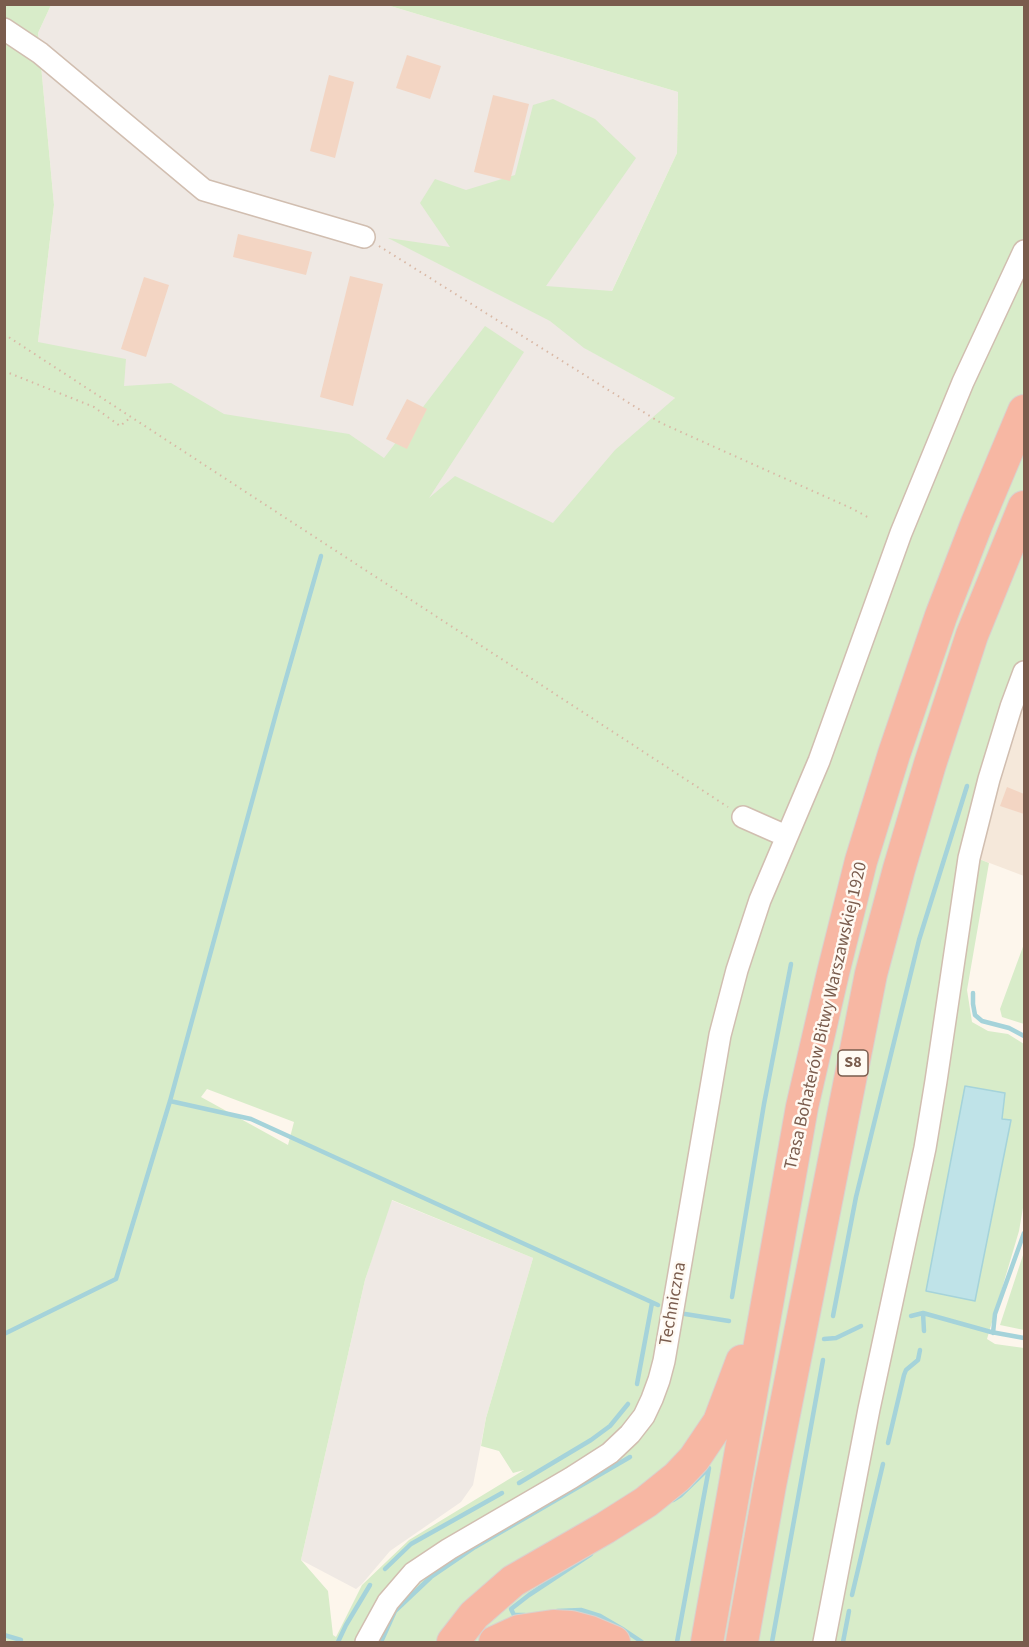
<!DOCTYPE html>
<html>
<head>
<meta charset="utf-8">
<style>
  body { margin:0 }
  #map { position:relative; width:1029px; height:1647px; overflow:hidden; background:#fdf6ec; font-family:"Source Sans 3",sans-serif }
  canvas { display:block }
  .frame { position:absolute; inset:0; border:6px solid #7a5c4d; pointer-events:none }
</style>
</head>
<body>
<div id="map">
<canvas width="1029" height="1647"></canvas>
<div class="frame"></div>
</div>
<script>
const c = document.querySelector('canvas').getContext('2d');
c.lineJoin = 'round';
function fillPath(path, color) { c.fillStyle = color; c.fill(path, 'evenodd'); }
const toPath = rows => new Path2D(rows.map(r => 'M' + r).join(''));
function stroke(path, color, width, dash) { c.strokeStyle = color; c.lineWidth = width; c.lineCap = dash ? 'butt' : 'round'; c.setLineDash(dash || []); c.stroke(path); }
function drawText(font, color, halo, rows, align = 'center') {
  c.font = font + ' "Source Sans 3",sans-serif'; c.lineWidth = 5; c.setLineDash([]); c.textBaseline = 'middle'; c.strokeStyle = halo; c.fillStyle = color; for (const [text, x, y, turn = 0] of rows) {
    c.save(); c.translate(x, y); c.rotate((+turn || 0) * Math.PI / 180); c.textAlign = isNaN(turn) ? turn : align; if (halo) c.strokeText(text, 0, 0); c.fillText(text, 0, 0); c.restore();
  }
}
fillPath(toPath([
  [1024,672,1024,876,979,859]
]), '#f5e8da');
fillPath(toPath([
  [51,5,387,5,678,92,677,153,585,348,675,398,540,673,38,342,54,205,38,33],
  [391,1200,533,1258,486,1418,473,1485,461,1502,390,1551,362,1584,356,1589,301,1560,365,1280]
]), '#efe9e4');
fillPath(toPath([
  [5,5,51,5,38,33,54,205,38,342,126,359,124,386,171,383,224,414,349,434,384,458,485,326,524,352,429,498,455,476,553,523,615,450,675,398,584,348,550,321,388,238,450,247,420,203,435,179,466,190,515,175,533,105,553,99,595,119,636,158,546,286,612,291,677,153,678,92,387,5,1024,5,1024,672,979,859,989,863,967,990,972,1022,988,1031,1008,1034,1024,1044,1024,1202,1019,1231,987,1339,995,1344,1024,1348,1024,1642,5,1642],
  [207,1089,294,1122,288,1145,201,1097],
  [392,1200,533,1258,486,1418,481,1446,499,1451,513,1473,524,1470,409,1540,362,1585,336,1637,333,1635,328,1591,301,1560,365,1280],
  [1024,944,1024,1024,1002,1017,1000,1009],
  [1024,1252,1024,1330,1000,1325]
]), '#d8ecc9');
const water = toPath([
  [965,1086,1005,1093,1002,1119,1011,1120,975,1301,926,1291,965,1086]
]);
fillPath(water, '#bfe3e8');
stroke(water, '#a5d3da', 1.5);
stroke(toPath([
  [973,993,973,1004,975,1015,982,1021,1009,1028,1024,1036],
  [170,1101,251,1119,658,1305],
  [732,1297,764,1104,791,964],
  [923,1313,924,1331],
  [685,1314,729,1321],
  [833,1316,856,1197,919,940,967,786],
  [911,1316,923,1313,991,1332,1024,1338],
  [993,1333,995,1314,1024,1233],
  [4,1334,116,1279,170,1101,277,710,321,556],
  [824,1339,836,1338,861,1326],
  [637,1384,652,1303],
  [888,1443,904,1375,906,1370,918,1360,920,1350],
  [519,1483,591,1440,610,1426,628,1404],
  [673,1500,681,1495,709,1468,677,1642],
  [385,1569,411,1544,502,1493],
  [852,1595,883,1464],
  [557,1611,581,1610,600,1616,624,1630,642,1642],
  [525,1615,514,1615,511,1609,529,1595,591,1554],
  [4,1635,21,1640],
  [338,1642,346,1625,370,1585],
  [381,1642,395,1611,431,1577,475,1547,630,1457],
  [772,1642,823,1360],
  [843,1642,849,1611]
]), '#a5d3da', 4.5);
fillPath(toPath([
  [407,55,441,66,430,99,396,88],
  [329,75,354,82,335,158,310,151],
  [493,95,529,104,510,181,474,172],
  [238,234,312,252,306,275,233,257],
  [350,276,383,284,353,406,320,397],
  [144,277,169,285,146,357,121,349],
  [407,399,427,409,407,449,386,439],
  [1007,787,1024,794,1024,814,1000,806]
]), '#f3d5c3');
const minor = toPath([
  [4,29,40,53,204,190,364,237],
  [743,817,786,836],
  [366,1642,388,1602,413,1573,449,1549,571,1478,610,1453,630,1434,644,1416,652,1399,659,1380,664,1361,720,1035,737,970,760,900,819,761,901,533,963,382,1024,251],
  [824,1642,869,1409,925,1148,936,1081,969,858,989,779,1011,707,1024,672]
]);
const highway = toPath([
  [453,1642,474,1615,513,1581,605,1528,646,1502,677,1477,694,1459,719,1422,742,1361],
  [495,1642,519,1631,553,1626,571,1627,590,1632,614,1642],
  [707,1642,802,1107,833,973,861,861,894,754,941,616,977,523,1024,411],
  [742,1642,770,1485,871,974,899,869,930,764,972,635,1024,507]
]);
stroke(minor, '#d1beb0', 24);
stroke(highway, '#dad1cd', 34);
stroke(toPath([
  [379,246,661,423,853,509,871,519],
  [4,334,728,807],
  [4,371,94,407,120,426,130,418]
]), '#d9b8a5', 2, [1.5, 4.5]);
stroke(minor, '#fff', 21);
stroke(highway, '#f7b7a3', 32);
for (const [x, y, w] of [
  [853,1063,30]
]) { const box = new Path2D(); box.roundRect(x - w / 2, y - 13, w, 26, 4.5); c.fillStyle = '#fffaf3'; c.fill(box); stroke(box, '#7a5c4d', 1.5); }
drawText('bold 16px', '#7a5c4d', null, [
  ["S8",853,1063]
]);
drawText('18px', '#7a5c4d', '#fffaf3', [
  ["Trasa Bohaterów Bitwy Warszawskiej 1920",827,1016,-77],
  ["Techniczna",674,1304,-80]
]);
</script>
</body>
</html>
